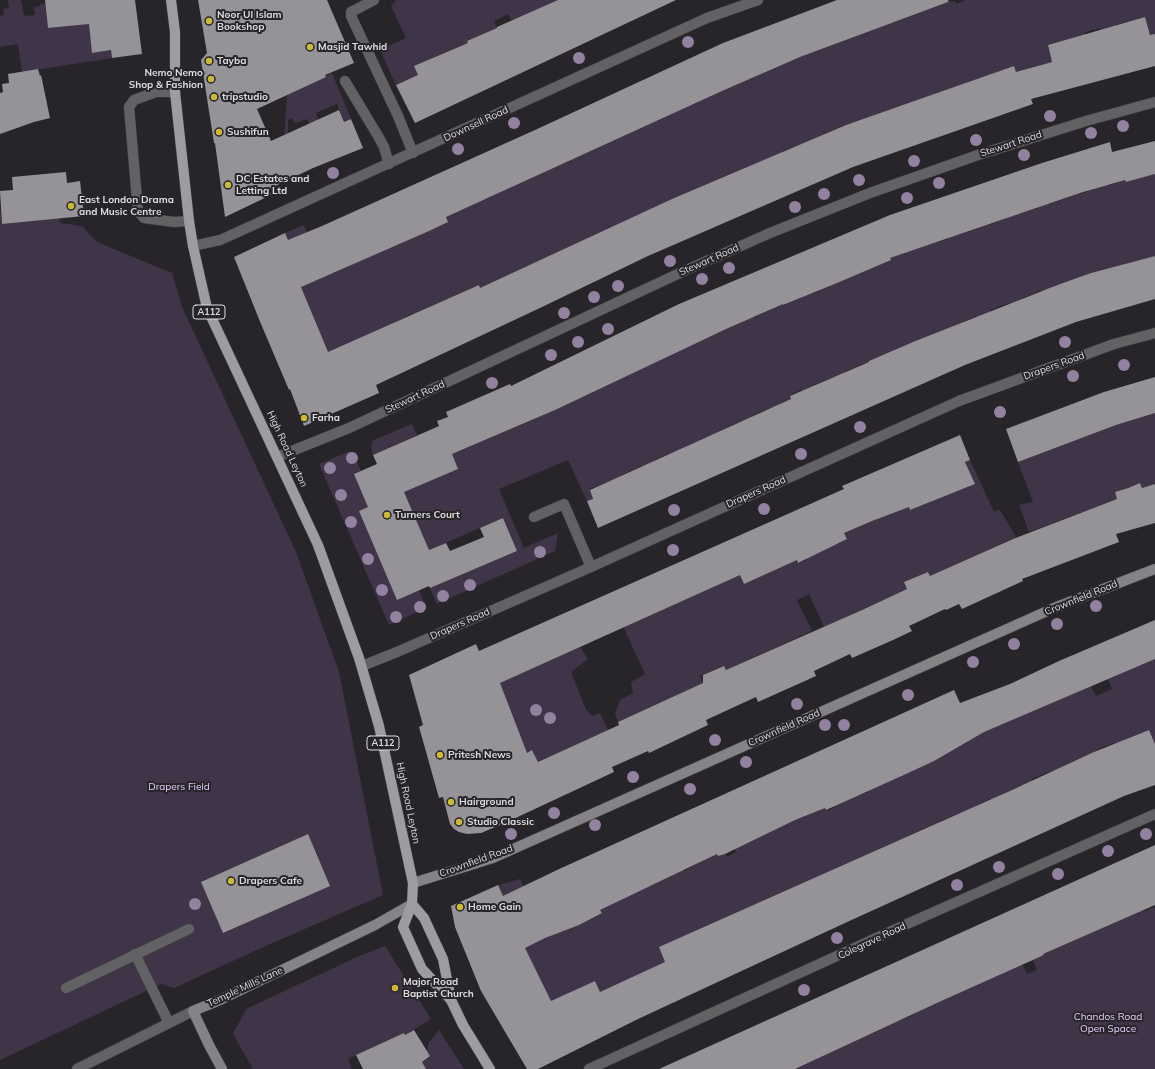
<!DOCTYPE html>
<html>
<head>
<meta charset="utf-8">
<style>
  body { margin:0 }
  canvas { display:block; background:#272529 }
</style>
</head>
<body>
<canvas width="1155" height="1069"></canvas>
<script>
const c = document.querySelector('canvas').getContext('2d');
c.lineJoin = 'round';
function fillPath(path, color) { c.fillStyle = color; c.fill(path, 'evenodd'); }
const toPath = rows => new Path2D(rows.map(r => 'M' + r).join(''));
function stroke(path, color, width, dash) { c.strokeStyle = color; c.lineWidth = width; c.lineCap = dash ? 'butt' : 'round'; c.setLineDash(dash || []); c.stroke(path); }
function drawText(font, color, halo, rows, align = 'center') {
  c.font = font + ' Mulish,sans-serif'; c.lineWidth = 4; c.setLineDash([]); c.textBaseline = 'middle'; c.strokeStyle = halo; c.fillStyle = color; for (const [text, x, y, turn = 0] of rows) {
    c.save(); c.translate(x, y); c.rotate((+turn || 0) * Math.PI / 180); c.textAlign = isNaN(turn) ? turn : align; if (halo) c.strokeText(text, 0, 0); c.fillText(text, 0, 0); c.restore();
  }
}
fillPath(toPath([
  [8,0,21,0,24,16,35,15,34,7,40,6,40,4,45,3,48,28,55,27,52,0,107,13,92,53,111,50,112,58,22,72,18,44,0,47,0,16,4,15,3,9,9,8],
  [396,0,559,0,512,21,508,14,494,21,506,48,491,31,481,35,468,41,477,63,472,65,462,45,444,53,424,87,413,91,408,79,396,85,380,50,406,38,391,6],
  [940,0,950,0,950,2,955,1,956,4,965,1,965,0,1155,0,1155,34,1150,35,1145,17,1115,25,1120,43,1105,48,1100,28,1085,32,1090,52,1070,39,1048,45,1052,62,1029,68,1037,97,1019,80,1014,66,935,94,899,123,894,108,875,115,869,133,864,119,845,125,813,139,818,153,802,144,783,151,789,165,527,266,518,271,487,303,479,285,456,295,464,313,455,317,447,299,425,309,423,332,414,313,393,323,390,346,382,328,361,338,316,378,285,305,305,297,297,277,285,233,304,225,319,257,332,274,353,264,345,245,363,260,385,250,376,232,395,246,416,236,439,203,456,212,474,204,468,190,485,200,503,191,497,177,515,185,533,177,527,163,686,91,692,105,710,96,716,78,722,91,768,71,762,58,792,47,808,54,854,37,890,11,895,22,912,15,919,1,923,11,941,5],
  [332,73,351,119,344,122,337,104,316,113,323,131,314,135,307,119,295,123,292,118,288,120,288,135,284,141,287,93],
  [1118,154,1126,182,1155,174,1155,256,1087,274,1091,288,1078,291,1073,279,1053,286,1058,299,1045,304,1041,291,1022,298,1027,312,1014,317,1009,303,990,310,995,324,982,330,976,316,958,324,963,338,913,342,894,350,900,365,887,370,880,356,869,361,875,375,871,376,865,363,844,372,849,386,839,390,833,377,814,385,820,398,808,403,801,390,790,395,791,399,783,402,788,412,775,418,770,408,758,413,752,416,757,426,743,433,738,422,720,431,724,441,707,437,688,445,678,461,673,452,655,460,659,470,645,476,641,466,622,475,626,484,613,490,609,481,590,489,593,499,587,501,568,460,499,489,524,548,558,533,555,551,437,604,430,588,517,551,503,518,429,550,403,490,452,454,537,418,543,400,549,413,568,403,574,386,580,398,628,375,622,363,718,316,725,330,743,322,738,309,747,304,754,318,773,308,768,296,777,292,784,305,801,298,806,279,812,294,831,285,825,271,843,280,862,272,885,246,898,255,906,252,924,233,928,245,948,239,953,222,958,235,978,228,974,215,985,212,989,225,1008,218,1004,206,1014,202,1019,214,1038,208,1034,194,1049,204,1069,197,1076,181,1080,194,1100,187,1106,171,1111,185,1121,181],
  [0,206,2,224,59,218,60,223,82,226,97,242,172,273,182,307,296,552,339,672,383,895,261,948,174,988,161,984,0,1060],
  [1155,413,1155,484,1142,488,1140,483,1115,492,1117,499,1029,532,1019,505,1033,502,1018,462,1116,425],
  [412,424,417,435,373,455,371,446,374,440],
  [350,451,353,453,361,471,368,507,359,511,419,590,426,608,389,625,319,464],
  [970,460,994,512,1000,510,1016,537,931,576,928,572,905,582,907,589,824,627,809,594,797,600,812,631,726,670,723,666,700,676,703,683,618,722,615,714,620,700,633,693,631,682,645,674,616,611,740,574,744,584,759,577,751,558,764,575,774,570,783,566,789,541,799,563,807,560,802,546,833,532,838,544,847,539,838,520,901,489,910,510,930,502,946,470,956,492,975,484,965,462],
  [580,647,588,659,571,672,586,710,593,716,600,713,608,730,538,762,532,750,519,757,504,740,516,725,506,700,494,685],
  [1155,659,1155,744,1149,730,1128,738,1124,765,1114,743,1103,747,1094,752,1103,775,1081,758,1062,767,1072,789,1061,793,1052,771,1041,775,1032,779,1042,802,1031,807,1022,785,1002,794,1011,816,1000,821,990,799,971,808,981,830,969,835,960,813,938,822,948,844,938,849,928,827,907,837,916,859,897,841,877,850,886,872,668,944,659,947,669,970,600,992,595,981,532,1014,522,943,498,885,520,879,534,910,597,915,602,913,600,909,641,863,651,886,673,875,673,848,684,871,705,860,695,838,724,853,727,857,736,852,734,848,784,824,824,806,827,811,835,807,834,802,857,792,859,795,868,792,867,787,891,777,893,780,900,777,959,718,1000,725,1091,686,1096,696,1112,689,1108,679],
  [1134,885,1144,911,1155,907,1155,1069,795,1069,827,1054,816,1030,888,997,899,1021,909,1017,918,1012,908,988,950,968,961,992,980,984,969,959,1011,939,1027,974,1037,970,1033,960,1044,955,1033,931],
  [385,946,431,1019,405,1035,404,1033,348,1059,352,1069,253,1069,233,1034,246,1009,357,957],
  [439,1030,464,1069,413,1069,423,1064,422,1062,430,1057,427,1051,429,1042]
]), '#3f3448');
fillPath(toPath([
  [45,0,135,0,142,54,112,58,111,50,92,53,89,24,48,28],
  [198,0,327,0,354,63,325,75,326,77,257,109,271,141,339,110,344,122,351,119,363,148,313,168,269,189,271,195,225,217,215,143,214,143,201,60,207,53],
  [558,0,676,0,415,123,396,85,418,75,414,66,468,43,467,41,497,28,497,27],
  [837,0,948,0,948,2,800,57,722,91,446,217,448,222,429,231,301,287,328,352,479,285,480,288,672,199,846,125,1014,66,1016,72,1052,62,1048,45,1145,17,1150,35,1155,34,1155,66,1031,99,1033,104,853,167,648,256,542,307,376,385,379,393,304,426,290,389,289,390,261,324,234,257,285,233,288,240,322,226,535,130,723,43],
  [38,69,40,76,41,75,50,118,34,122,0,134,0,93,3,92,2,84,9,83,8,74],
  [1155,141,1155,174,1126,182,1125,180,1080,193,890,258,891,260,837,283,783,305,783,304,724,330,555,410,452,454,458,469,404,492,429,550,446,543,450,551,484,537,480,528,503,518,517,551,430,588,429,586,397,600,359,511,368,507,354,474,377,464,373,455,439,426,437,421,448,417,446,412,510,384,511,386,679,304,890,215,1042,163,1110,142,1112,152],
  [66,172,67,183,80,181,84,216,2,224,0,191,13,190,12,177],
  [1155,256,1155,299,1076,322,965,365,598,528,587,501,593,499,590,490,791,399,790,396,869,362,869,361,913,342,1060,284,1091,273],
  [1155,377,1155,413,1116,425,1018,462,1006,429,1104,392],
  [960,435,970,460,965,462,975,484,910,510,909,507,872,521,844,533,847,539,798,563,797,560,744,584,740,575,500,683,527,753,532,750,538,762,619,725,618,722,703,683,703,675,724,666,726,670,862,610,907,589,904,582,928,572,930,576,1013,539,1117,499,1115,492,1128,488,1140,483,1142,488,1155,484,1155,523,1116,534,1119,542,1022,579,1023,581,962,609,959,604,946,610,945,609,909,626,912,631,893,640,852,658,850,654,814,671,816,676,758,702,756,697,706,720,708,725,649,753,648,751,612,767,614,772,507,822,481,833,467,834,459,832,454,829,450,824,443,797,439,798,423,741,419,727,423,725,409,675,476,644,479,651,844,489,842,486],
  [1155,620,1155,659,984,732,934,761,906,774,826,810,825,808,795,820,725,854,718,856,717,854,600,910,602,913,579,925,545,938,525,948,551,1001,595,981,600,992,665,962,659,947,1012,790,1094,752,1149,730,1155,744,1155,785,1124,796,845,923,638,1019,538,1069,527,1069,481,991,455,927,451,906,498,885,503,896,557,870,954,690,960,703,1010,684,1059,661],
  [308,834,330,886,223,933,201,882],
  [1155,845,1155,905,1043,954,1044,955,939,1002,795,1069,659,1069],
  [414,1030,430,1056,422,1062,426,1069,363,1069,356,1055,404,1033,405,1035]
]), '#959298');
const lane = toPath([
  [374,0,355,10,351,12,351,16,398,116,413,153],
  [345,81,378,136,384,147,389,164],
  [175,92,156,92,134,100,129,107,138,211,144,218,174,222,189,221],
  [534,517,564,504,591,567],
  [135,954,169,1023],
  [66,988,189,929]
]);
const street = toPath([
  [193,246,220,240,227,237,707,18,758,0],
  [277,457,349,428,682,272,770,233,870,193,978,155,1086,121,1155,102],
  [362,666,397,652,591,567,959,401,1114,344,1155,333],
  [77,1069,193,1011],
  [589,1069,907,924,1155,814]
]);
const secondary = toPath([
  [413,883,493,858,1054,608,1155,569],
  [222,1069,209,1045,193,1011,220,1000,375,925,412,904]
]);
const primary = toPath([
  [171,0,175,32,175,92,189,221,193,246,207,308,318,545,359,658,379,726,413,883,412,904,403,927,422,969,451,1000],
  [412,904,424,918,443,959,451,1000,463,1025,490,1069]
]);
stroke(lane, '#444246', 11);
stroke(street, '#444246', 11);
stroke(secondary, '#444246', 11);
stroke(primary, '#444246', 11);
stroke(lane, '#626164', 10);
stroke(street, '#626164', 10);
stroke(secondary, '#858386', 10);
stroke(primary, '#9f9ca1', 10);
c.fillStyle = '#92819f';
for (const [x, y] of [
  [688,42],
  [579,58],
  [1050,116],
  [514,123],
  [1123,126],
  [1091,133],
  [976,140],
  [458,149],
  [1024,155],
  [914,161],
  [333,173],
  [859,180],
  [939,183],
  [824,194],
  [907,198],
  [795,207],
  [670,261],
  [729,268],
  [702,279],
  [618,286],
  [594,297],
  [564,313],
  [608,329],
  [578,342],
  [1065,342],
  [551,355],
  [1124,365],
  [1073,376],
  [492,383],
  [1000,412],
  [860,427],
  [801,454],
  [352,458],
  [330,468],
  [341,495],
  [764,509],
  [674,510],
  [351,522],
  [673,550],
  [540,552],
  [368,559],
  [470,585],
  [382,590],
  [443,596],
  [1096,606],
  [420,607],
  [396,617],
  [1057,624],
  [1014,644],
  [973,662],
  [908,695],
  [797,704],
  [536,710],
  [550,718],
  [825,725],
  [844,725],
  [715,740],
  [746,762],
  [633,777],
  [690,789],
  [554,813],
  [595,825],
  [511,834],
  [1146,834],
  [1108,851],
  [999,867],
  [1058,874],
  [957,885],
  [195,904],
  [837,938],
  [804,990]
]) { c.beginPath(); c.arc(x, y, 6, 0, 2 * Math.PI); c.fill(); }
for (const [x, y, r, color] of [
  [209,21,4,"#ccb938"],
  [310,47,4,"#ccb938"],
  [209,61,4,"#ccb938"],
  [211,79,4,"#ccb938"],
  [214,97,4,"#ccb938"],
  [219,132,4,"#ccb938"],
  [228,185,4,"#ccb938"],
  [71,206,4,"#ccb938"],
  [304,418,4,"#ccb938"],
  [387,515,4,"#ccb938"],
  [440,755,4,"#ccb938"],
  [451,802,4,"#ccb938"],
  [459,822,4,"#ccb938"],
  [231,881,4,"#ccb938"],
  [460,907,4,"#ccb938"],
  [395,988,4,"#ccb938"]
]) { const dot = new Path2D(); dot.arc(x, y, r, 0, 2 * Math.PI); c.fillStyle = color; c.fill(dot); stroke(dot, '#272529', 1.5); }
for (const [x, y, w] of [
  [209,312,32],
  [383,743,32]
]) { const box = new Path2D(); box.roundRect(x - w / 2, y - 7, w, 14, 3); c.fillStyle = '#272529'; c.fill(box); stroke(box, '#dedcdf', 1); }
drawText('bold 9px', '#dedcdf', null, [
  ["A112",209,312],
  ["A112",383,743]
]);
drawText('bold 10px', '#dedcdf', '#272529', [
  ["Noor Ul Islam",217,15],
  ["Bookshop",217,27],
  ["Masjid Tawhid",318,47],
  ["Tayba",217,61],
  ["Nemo Nemo",203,73,"right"],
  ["Shop & Fashion",203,85,"right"],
  ["tripstudio",222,97],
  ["Sushifun",227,132],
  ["DC Estates and",236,179],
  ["Letting Ltd",236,191],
  ["East London Drama",79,200],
  ["and Music Centre",79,212],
  ["Farha",312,418],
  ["Turners Court",395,515],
  ["Pritesh News",448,755],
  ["Hairground",459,802],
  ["Studio Classic",467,822],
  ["Drapers Cafe",239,881],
  ["Home Gain",468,907],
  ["Major Road",403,982],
  ["Baptist Church",403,994]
], 'left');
drawText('10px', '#dedcdf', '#272529', [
  ["Downsell Road",476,124,-25],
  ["Stewart Road",1011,144,-18],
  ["Stewart Road",709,260,-24],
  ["Drapers Road",1054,366,-20],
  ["Stewart Road",415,397,-25],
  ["High Road Leyton",287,449,65],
  ["Drapers Road",756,492,-24],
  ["Crownfield Road",1081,598,-22],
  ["Drapers Road",460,624,-24],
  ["Crownfield Road",784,728,-24],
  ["High Road Leyton",408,803,78],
  ["Crownfield Road",476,861,-20],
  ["Colegrave Road",872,941,-25],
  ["Temple Mills Lane",245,987,-25]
]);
drawText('10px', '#e9cdff', '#272529', [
  ["Drapers Field",179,787],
  ["Chandos Road",1108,1017],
  ["Open Space",1108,1029]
]);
</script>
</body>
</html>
